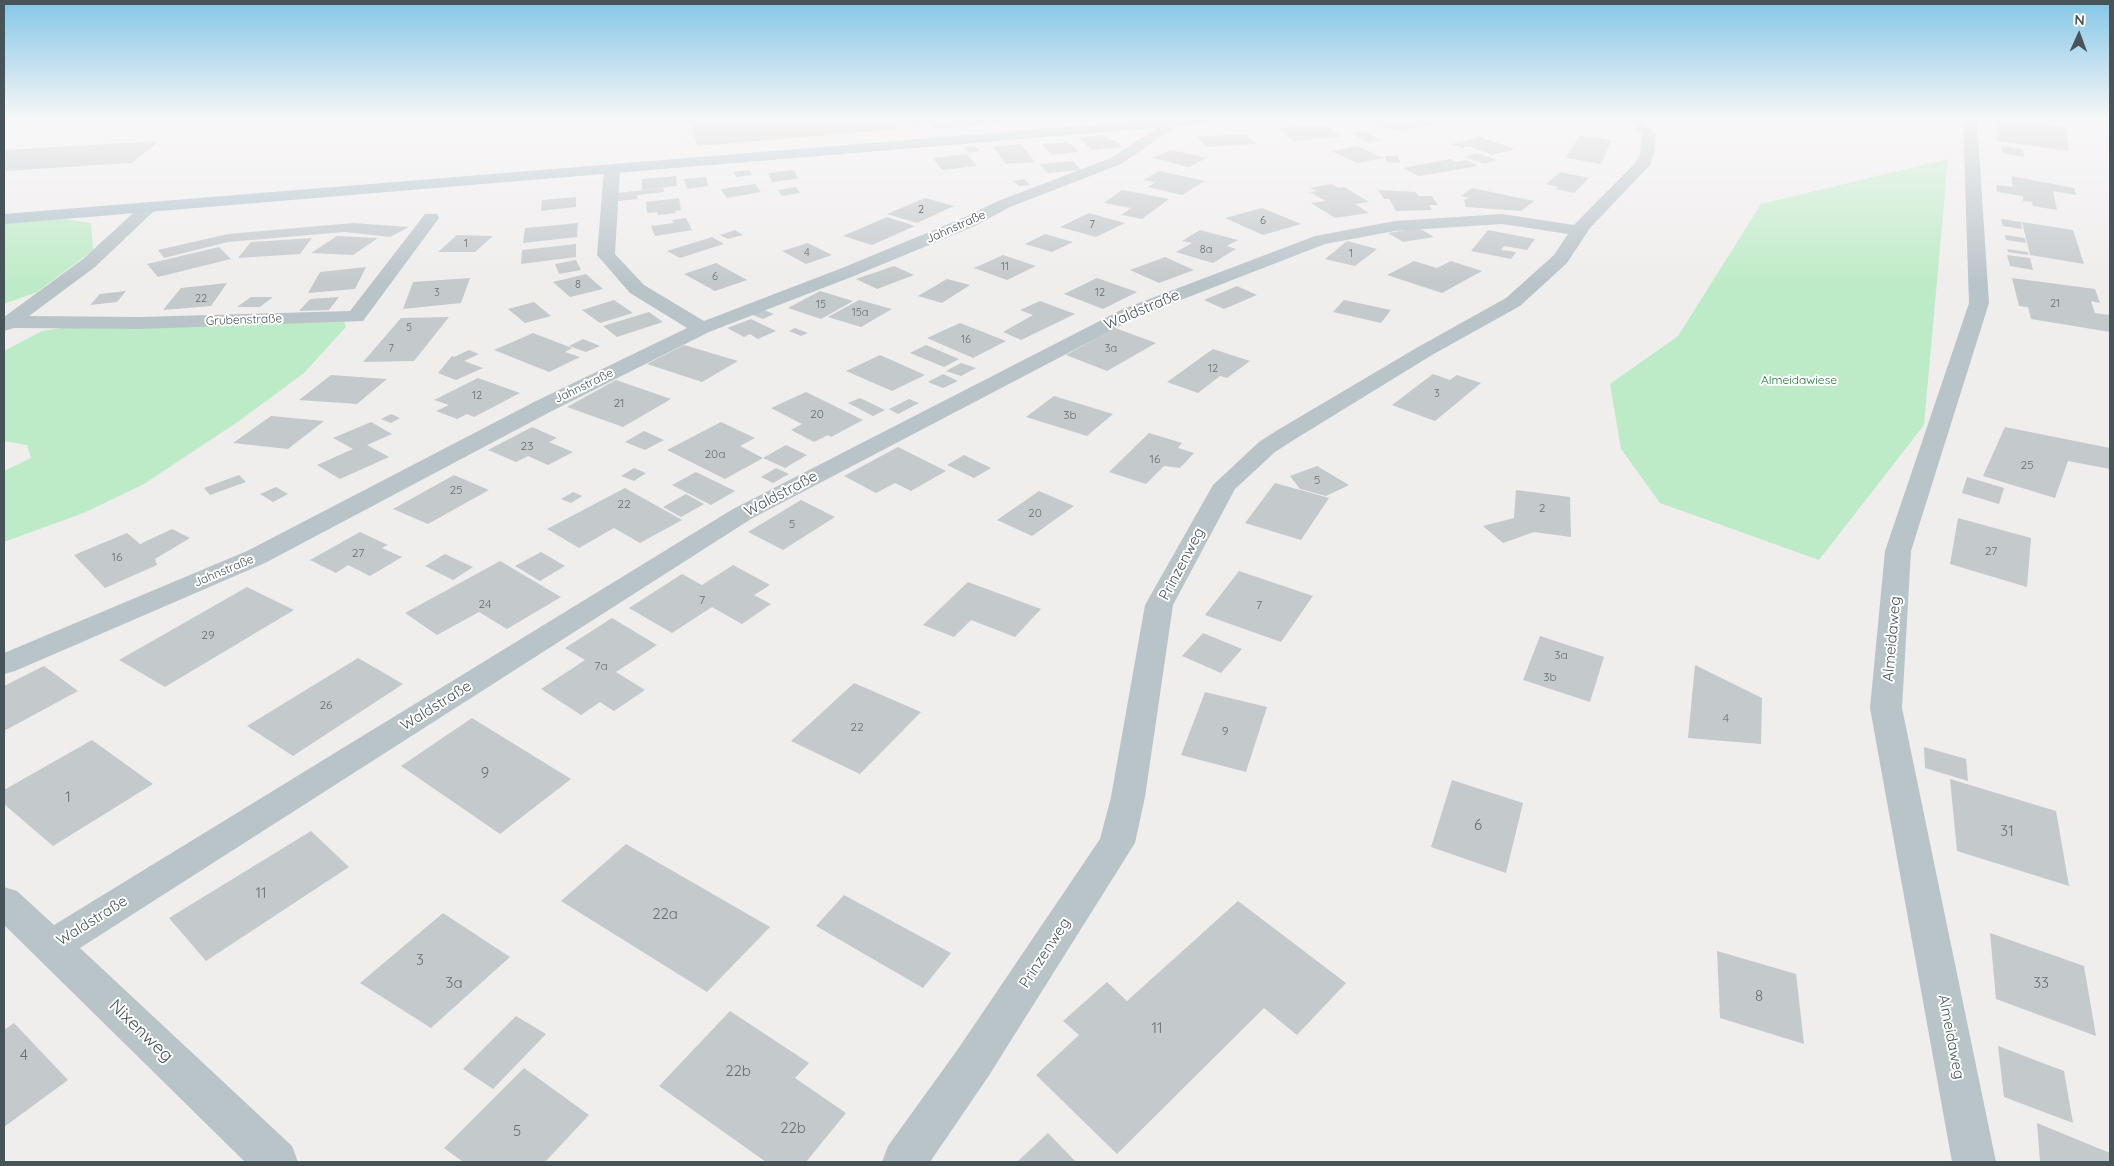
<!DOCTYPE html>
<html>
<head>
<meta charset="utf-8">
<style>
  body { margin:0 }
  #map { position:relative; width:2114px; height:1166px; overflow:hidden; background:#f0eded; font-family:Quicksand,sans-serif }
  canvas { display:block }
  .frame { position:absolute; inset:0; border:5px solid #475459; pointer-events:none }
  .north { position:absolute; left:2054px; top:10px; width:50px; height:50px; -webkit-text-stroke:4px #fff; paint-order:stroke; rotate:2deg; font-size:14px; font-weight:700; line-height:20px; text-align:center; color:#475459 }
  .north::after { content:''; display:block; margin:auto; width:18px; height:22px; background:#475459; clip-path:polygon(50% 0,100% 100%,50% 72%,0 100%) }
</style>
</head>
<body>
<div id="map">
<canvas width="2114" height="1166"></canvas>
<div class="frame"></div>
<div class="north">N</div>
</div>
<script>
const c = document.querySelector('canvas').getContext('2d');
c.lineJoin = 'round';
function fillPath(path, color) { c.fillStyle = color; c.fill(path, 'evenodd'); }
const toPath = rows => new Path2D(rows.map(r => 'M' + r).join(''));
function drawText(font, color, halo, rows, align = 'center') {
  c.font = font + ' Quicksand,sans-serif'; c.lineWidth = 4; c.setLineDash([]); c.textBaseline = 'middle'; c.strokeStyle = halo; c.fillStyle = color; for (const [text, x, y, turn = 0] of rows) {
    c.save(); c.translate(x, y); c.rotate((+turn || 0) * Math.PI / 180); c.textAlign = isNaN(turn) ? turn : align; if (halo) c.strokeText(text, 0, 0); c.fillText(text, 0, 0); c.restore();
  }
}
fillPath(toPath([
  [677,120,1061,120,687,153]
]), '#faf1e6');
fillPath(toPath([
  [1948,159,1924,425,1819,560,1660,503,1621,449,1610,384,1678,336,1761,204],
  [65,219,91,223,93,250,37,292,4,304,4,223],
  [344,321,346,327,304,373,242,419,144,484,86,512,4,542,4,471,31,458,27,445,4,441,4,351,42,331,68,327]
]), '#beebc7');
fillPath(toPath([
  [688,120,891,120,900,129,698,146],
  [905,120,999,120,1002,123,932,129,931,124,909,125],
  [1369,120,1431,120,1439,124,1394,131],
  [1997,120,2012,120,2066,127,2069,151,1997,141],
  [1325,125,1341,137,1293,141,1277,128],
  [1364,131,1381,140,1366,142,1350,133],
  [1245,134,1256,144,1207,147,1197,137],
  [1104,135,1110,140,1115,140,1122,147,1091,150,1079,137],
  [1579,136,1612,140,1601,164,1566,158],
  [1480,137,1515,149,1493,155,1469,146,1462,148,1451,144],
  [159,141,132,163,4,171,4,150],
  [1068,142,1079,152,1052,155,1042,144],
  [1021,144,1035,162,1006,164,993,147],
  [975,146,980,151,969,153,964,147],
  [1357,146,1384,158,1357,163,1331,151],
  [2001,146,2023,149,2024,157,2002,153],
  [1171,150,1207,158,1189,167,1152,158],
  [1476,153,1497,160,1485,164,1464,157],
  [967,154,977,166,942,170,933,158],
  [1385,156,1398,156,1400,163,1387,162],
  [1450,159,1457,162,1466,160,1478,166,1419,176,1403,168],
  [1073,161,1081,170,1047,173,1040,164],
  [749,170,752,175,736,177,734,172],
  [794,170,798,179,772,182,768,173],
  [1159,171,1205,181,1182,195,1148,187,1156,182,1143,180],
  [1560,172,1589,178,1574,193,1556,189,1559,187,1546,184],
  [676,176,677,186,642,190,642,179],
  [2011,176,2074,188,2076,195,2053,191,2057,210,2033,206,2032,202,2023,201,2023,196,1997,192,1996,185,2013,187],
  [706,177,708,186,687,189,684,179],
  [1024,179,1030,185,1019,186,1013,181],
  [755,184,761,192,727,198,721,189],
  [1332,184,1339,188,1344,187,1369,202,1355,204,1369,213,1335,218,1311,203,1325,201,1310,192,1317,191,1310,188],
  [796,187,800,193,782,196,778,190],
  [663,188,664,192,637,195,638,199,618,201,618,193],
  [1472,188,1534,201,1521,211,1466,207,1464,200,1469,198,1461,196],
  [1122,190,1169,199,1142,219,1121,215,1131,208,1104,203],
  [1378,190,1415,192,1419,196,1432,196,1438,205,1429,205,1432,210,1396,211,1389,199,1384,199],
  [576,197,576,207,541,211,542,200],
  [679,198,681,210,675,211,676,213,658,215,657,212,647,213,646,202],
  [925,198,954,206,917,223,887,214],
  [1262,208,1301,224,1263,235,1225,218],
  [1089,213,1125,223,1096,237,1060,227],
  [887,217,915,226,872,245,843,236],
  [686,218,692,230,655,236,651,226,674,223,672,220],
  [2001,219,2021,222,2022,229,2003,226],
  [2022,222,2073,230,2084,264,2030,255],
  [353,223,409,227,390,237,345,232,228,242,164,258,158,250,228,234],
  [578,223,577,237,523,243,525,228],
  [1419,228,1434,237,1403,242,1388,233],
  [735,230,743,235,728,239,720,235],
  [1200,230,1238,240,1227,246,1236,249,1213,263,1176,252,1192,243,1182,241],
  [1488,230,1535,239,1527,250,1504,246,1501,250,1516,252,1511,259,1471,251],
  [1045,234,1073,242,1052,252,1025,244],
  [457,235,493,236,475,252,438,252],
  [2005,235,2025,238,2026,243,2006,240],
  [337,236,378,238,353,255,311,253],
  [712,237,724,244,680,258,667,251],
  [312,238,300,254,238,258,251,242],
  [1347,241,1377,249,1355,266,1325,259],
  [808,243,832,255,806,264,782,251],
  [576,244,576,257,521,264,522,250],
  [219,247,231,259,158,277,147,264],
  [2007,249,2028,252,2028,255,2008,252],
  [1003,255,1036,266,1007,280,974,268],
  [2007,255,2030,258,2033,270,2010,266],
  [1165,257,1194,270,1159,283,1130,270],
  [576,260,581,270,559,274,555,264],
  [1414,261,1437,268,1451,261,1482,271,1442,293,1387,275],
  [716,263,747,280,715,291,684,274],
  [894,266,914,275,877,289,856,279],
  [366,267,355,289,308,293,320,272],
  [586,274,603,289,570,297,553,282],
  [470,278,461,303,403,309,413,282],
  [1097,278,1137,292,1103,309,1064,294],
  [2012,278,2095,289,2100,303,2091,301,2095,313,2110,315,2110,332,2031,319,2028,307,2019,306],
  [947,279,970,285,942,303,918,296],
  [227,283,211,306,163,310,181,288],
  [1237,286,1257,295,1224,309,1204,300],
  [126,291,117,302,90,305,100,294],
  [820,291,853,301,821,319,788,308],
  [251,297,273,297,260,307,237,307],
  [339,297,329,310,299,311,310,299],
  [614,300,633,313,600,323,582,310],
  [859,300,892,309,861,327,828,317],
  [1344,300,1391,310,1381,323,1333,312],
  [1040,301,1075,314,1021,340,1003,332,1033,315,1020,310],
  [534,302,551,316,525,323,508,309],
  [759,308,774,314,763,319,748,313],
  [649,312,663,322,617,337,603,326],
  [449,317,414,361,363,362,401,318],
  [751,319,776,331,758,339,750,334,744,337,727,328],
  [960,323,1006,341,973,358,927,338],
  [795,328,808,333,801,336,789,331],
  [1115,328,1156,343,1107,371,1066,355],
  [533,333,572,348,565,352,580,357,549,372,494,350],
  [583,339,600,346,586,352,569,346],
  [684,345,738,361,702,382,647,364],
  [926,345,959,359,944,367,910,353],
  [1213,349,1250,361,1227,378,1220,376,1198,393,1167,382],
  [469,350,479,354,464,361,483,368,456,380,438,373,452,356,454,357],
  [880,355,925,375,892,391,846,371],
  [961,363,976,368,961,376,946,371],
  [943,374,958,381,943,388,928,382],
  [1433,374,1450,380,1457,375,1481,383,1435,421,1392,405],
  [331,375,387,379,357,404,299,400],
  [478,378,520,393,474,417,467,414,457,419,436,411,449,405,434,400],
  [616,380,671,399,623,427,567,407],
  [806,392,863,420,831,437,828,435,814,442,791,430,802,424,771,408],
  [1054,396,1113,414,1087,436,1026,417],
  [860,398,885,410,873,416,848,403],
  [909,399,919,403,898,414,889,409],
  [391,414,400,418,391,423,381,419],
  [271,416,324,421,288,449,233,443],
  [371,422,392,434,367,445,389,457,340,479,317,465,353,449,333,438],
  [721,422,755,438,740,446,763,458,725,479,667,450],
  [532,427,557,438,549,442,573,452,548,465,528,456,516,462,488,450],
  [2005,427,2110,448,2110,469,2068,461,2055,498,1983,476],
  [644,431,664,440,645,450,625,442],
  [1149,433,1182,443,1178,448,1194,453,1180,468,1164,466,1146,484,1109,472],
  [786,445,807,455,785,468,763,458],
  [898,447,946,471,911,491,895,483,876,493,844,476],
  [964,455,991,468,974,478,947,465],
  [1317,466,1349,485,1326,496,1300,489,1290,476],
  [634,468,646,473,634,481,621,476],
  [776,468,789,474,773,483,761,477],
  [696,472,735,491,711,505,672,485],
  [239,475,246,482,210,495,204,488],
  [454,475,489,490,428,524,393,509],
  [1967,477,2004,488,1999,504,1962,493],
  [1275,483,1329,498,1301,540,1245,523],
  [276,487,288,494,273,502,260,494],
  [625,488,682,520,640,543,614,528,579,548,547,529],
  [1516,490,1570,497,1571,537,1534,532,1503,543,1483,526,1514,518],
  [1039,491,1074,506,1032,536,997,520],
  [573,492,582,496,571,503,561,499],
  [686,494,704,504,681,517,663,507],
  [801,500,835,517,783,550,748,532],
  [1958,518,2031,538,2027,587,1950,564],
  [172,529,190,538,155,559,157,565,105,588,74,555,127,533,140,544],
  [360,532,388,545,382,548,402,557,370,576,348,565,336,573,310,560],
  [541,552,565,566,540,581,515,566],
  [445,554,473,567,453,580,425,566],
  [500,561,561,597,507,629,479,612,437,635,405,613],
  [733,565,770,585,754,595,771,604,742,624,712,607,672,633,629,608,682,574,702,585],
  [1239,571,1313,596,1281,642,1205,615],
  [968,582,1041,609,1015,637,971,620,954,637,923,625],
  [247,587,294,610,165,687,119,660],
  [612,618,657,645,616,672,645,690,614,711,600,702,581,715,541,689,585,660,565,648],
  [1203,633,1242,649,1221,673,1182,656],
  [1540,636,1604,657,1590,702,1523,680],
  [358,658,403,684,293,756,247,726],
  [1695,665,1762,698,1761,744,1688,738],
  [44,666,78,691,4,731,4,686],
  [854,683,921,712,860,774,791,741],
  [1205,692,1267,707,1246,772,1181,755],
  [472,718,571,779,500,834,401,766],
  [92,740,153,784,53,846,4,804,4,790],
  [1924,747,1966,759,1968,781,1925,768],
  [1950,779,2056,811,2069,886,1957,851],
  [1452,780,1523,803,1506,873,1431,847],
  [311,831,349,867,206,961,169,918],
  [626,844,770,927,707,992,561,901],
  [844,895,951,953,923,988,816,926],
  [1238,901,1346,983,1297,1035,1264,1008,1117,1154,1036,1075,1079,1035,1063,1021,1107,982,1127,1001],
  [443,913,510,957,431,1028,360,983],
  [1990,933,2084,966,2096,1036,1996,999],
  [1717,951,1796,974,1804,1044,1720,1018],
  [730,1011,809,1063,795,1078,846,1113,806,1162,766,1162,659,1086],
  [516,1016,546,1034,493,1089,463,1069],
  [14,1023,68,1080,4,1127,4,1030],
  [1998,1046,2064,1071,2073,1123,2004,1097],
  [524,1068,589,1115,545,1162,463,1162,444,1148],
  [2037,1123,2110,1153,2110,1162,2040,1162],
  [1048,1133,1076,1162,1017,1162]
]), '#c4c9cc');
fillPath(toPath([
  [1150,120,1165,120,1172,129,1121,164,1010,207,975,226,854,276,709,332,550,412,265,563,15,671,4,674,4,653,247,551,534,402,687,328,630,293,597,255,604,169,607,166,617,166,620,169,615,254,644,285,704,321,842,268,963,218,998,201,1111,158,1157,128,1150,120],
  [1629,120,1643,120,1656,135,1654,153,1650,165,1590,228,1567,263,1520,306,1432,355,1292,441,1275,452,1235,489,1173,605,1145,797,1135,843,988,1077,930,1162,882,1162,888,1146,958,1049,1100,839,1111,797,1145,605,1213,485,1259,442,1276,431,1418,347,1506,298,1554,255,1568,234,1502,224,1395,231,1325,244,1137,317,751,519,80,948,292,1146,298,1162,245,1162,4,925,4,887,17,891,54,925,733,509,1123,309,1315,236,1395,221,1502,214,1574,225,1635,163,1640,153,1642,135,1629,120],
  [1963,120,1977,120,1989,303,1911,551,1902,708,1996,1162,1952,1162,1870,708,1885,551,1969,303,1963,120],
  [149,202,155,204,157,207,155,210,95,267,29,316,140,317,350,311,425,214,437,214,439,218,363,321,140,329,14,328,4,331,4,317,83,259,143,204,149,202]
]), '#b9c4c9');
fillPath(toPath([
  [1151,120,1209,120,1202,124,4,224,4,214,1151,120]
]), '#aec1ca');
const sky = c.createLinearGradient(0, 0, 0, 283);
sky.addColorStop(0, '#84c6e7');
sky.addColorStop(0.42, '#f8f7f7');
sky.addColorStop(1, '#f8f7f700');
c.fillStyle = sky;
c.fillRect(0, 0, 2114, 283);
drawText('11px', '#667176', null, [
  ["2",921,210],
  ["6",1263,221],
  ["7",1092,225],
  ["1",466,244],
  ["8a",1206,250],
  ["4",807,253],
  ["1",1351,254],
  ["11",1005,267],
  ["6",715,277],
  ["8",578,285],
  ["3",437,293],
  ["12",1100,293],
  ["22",201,299],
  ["21",2055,304],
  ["15",821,305],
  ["15a",860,313],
  ["5",409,328],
  ["16",966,340],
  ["7",391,349],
  ["3a",1111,349],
  ["12",1213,369],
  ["3",1437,394],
  ["12",477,396]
]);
drawText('12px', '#475459', '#fff', [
  ["Jahnstraße",956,227,-24],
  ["Grubenstraße",244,320,-2],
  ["Jahnstraße",584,386,-26],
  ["Jahnstraße",224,571,-23]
]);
drawText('12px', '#1d7439', '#fff', [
  ["Almeidawiese",1799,380]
]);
drawText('12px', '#667176', null, [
  ["21",619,403],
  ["20",817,414],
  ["3b",1070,415],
  ["23",527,446],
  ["20a",715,454],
  ["16",1155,459],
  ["25",2027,465],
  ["5",1317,480],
  ["25",456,490],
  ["22",624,504],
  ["2",1542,508],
  ["20",1035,513],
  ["5",792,524],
  ["27",1991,551],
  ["27",358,553],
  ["16",117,557],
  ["7",702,600],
  ["24",485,604],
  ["7",1259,605],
  ["29",208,635],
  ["3a",1561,655],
  ["7a",601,666],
  ["3b",1550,677],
  ["26",326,705],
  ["4",1726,718],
  ["22",857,727],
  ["9",1225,731]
]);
drawText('15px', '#475459', '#fff', [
  ["Waldstraße",1142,310,-23],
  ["Waldstraße",781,494,-28],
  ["Prinzenweg",1182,564,-62],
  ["Almeidaweg",1892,639,-85],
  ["Waldstraße",436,706,-32],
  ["Waldstraße",92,921,-32],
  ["Prinzenweg",1045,953,-57],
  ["Almeidaweg",1951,1037,79]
]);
drawText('15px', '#667176', null, [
  ["9",485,773],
  ["1",68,797],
  ["6",1478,825],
  ["31",2007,831],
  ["11",261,893],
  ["22a",665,914],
  ["3",420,960],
  ["3a",454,983],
  ["33",2041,983],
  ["8",1759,996],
  ["11",1157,1028],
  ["4",24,1055],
  ["22b",738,1071],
  ["22b",793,1128],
  ["5",517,1131]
]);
drawText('18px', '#475459', '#fff', [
  ["Nixenweg",141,1031,44]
]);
</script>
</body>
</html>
